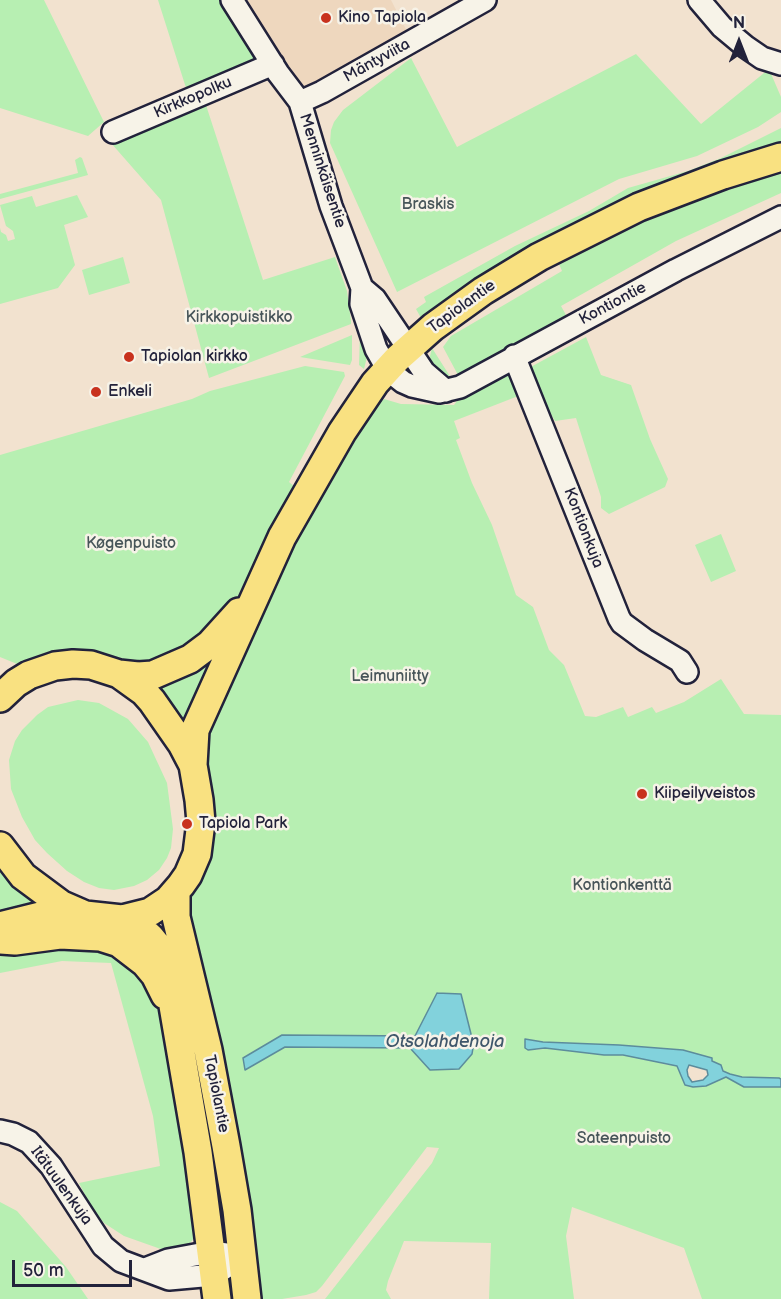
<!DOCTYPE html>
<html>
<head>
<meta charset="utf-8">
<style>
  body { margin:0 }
  #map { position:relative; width:781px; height:1299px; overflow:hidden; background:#f2e2cf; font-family:"Balsamiq Sans",sans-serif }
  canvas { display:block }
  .north { position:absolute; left:709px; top:12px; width:60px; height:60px; -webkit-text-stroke:4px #f7f3e8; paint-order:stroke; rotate:0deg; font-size:16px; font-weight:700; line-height:24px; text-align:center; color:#22223b }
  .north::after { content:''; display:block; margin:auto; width:21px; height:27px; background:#22223b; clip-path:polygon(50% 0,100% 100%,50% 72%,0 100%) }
  .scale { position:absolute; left:12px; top:1260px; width:120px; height:27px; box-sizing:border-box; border:3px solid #22223b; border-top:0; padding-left:8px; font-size:18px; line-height:21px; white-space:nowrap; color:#22223b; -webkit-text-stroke:4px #f7f3e8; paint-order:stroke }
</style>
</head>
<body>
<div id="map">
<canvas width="781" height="1299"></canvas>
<div class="north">N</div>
<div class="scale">50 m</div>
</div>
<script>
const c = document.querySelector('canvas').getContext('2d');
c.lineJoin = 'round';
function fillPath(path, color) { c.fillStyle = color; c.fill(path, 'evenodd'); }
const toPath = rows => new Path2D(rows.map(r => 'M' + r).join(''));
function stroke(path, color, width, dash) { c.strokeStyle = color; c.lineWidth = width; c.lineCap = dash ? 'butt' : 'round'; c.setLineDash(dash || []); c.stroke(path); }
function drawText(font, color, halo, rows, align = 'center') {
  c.font = font + ' "Balsamiq Sans",sans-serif'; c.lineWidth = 5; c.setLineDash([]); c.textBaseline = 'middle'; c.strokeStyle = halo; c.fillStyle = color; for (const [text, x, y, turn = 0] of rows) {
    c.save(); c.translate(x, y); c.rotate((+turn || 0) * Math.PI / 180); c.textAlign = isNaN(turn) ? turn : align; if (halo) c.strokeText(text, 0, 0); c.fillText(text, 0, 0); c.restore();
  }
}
fillPath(toPath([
  [240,0,391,0,412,41,300,102]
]), '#eed7be');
fillPath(toPath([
  [0,0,44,0,104,122,88,136,0,108],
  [158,0,221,0,256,55,255,62,187,91],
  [636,54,701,124,769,69,781,97,781,112,758,127,697,156,619,179,397,292,330,143,331,130,334,122,343,110,411,58,457,147],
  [204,99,263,280,335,257,347,291,351,321,351,324,209,378,161,200,111,143,150,121],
  [781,128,781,149,441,305,421,318,416,309,426,302,424,297,515,246,589,211,628,188,688,171,721,158],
  [80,157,82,158,88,175,0,199,0,194,78,173,75,160],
  [781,166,781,193,676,241,561,306,566,315,547,329,461,375,458,375,443,347,451,336,562,271,559,264,587,241],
  [77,195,88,217,64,225,75,265,58,288,0,304,0,228,1,232,6,235,8,241,15,239,13,231,6,226,0,205,32,196,36,207],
  [123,257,130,283,89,295,82,270],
  [360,331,368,353,364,369,359,365],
  [352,335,352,360,350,365,300,357],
  [586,337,601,375,631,385,650,439,668,479,665,487,609,514,601,508,601,497,576,418,555,421,539,394,527,369],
  [432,348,453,381,450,381,430,367,429,360],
  [305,366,344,372,345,376,289,482,295,487,282,521,238,604,220,629,153,670,22,666,0,657,0,455,192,399,210,391],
  [511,374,526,393,454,421,460,438,456,440,472,483,492,525,516,595,533,607,549,650,564,665,585,716,596,717,623,707,628,717,652,707,656,713,684,702,721,679,744,714,781,715,781,1079,742,1077,730,1074,723,1071,721,1065,712,1061,712,1058,683,1050,619,1045,543,1042,525,1039,525,1048,534,1050,556,1048,646,1058,663,1064,677,1066,685,1085,726,1077,744,1087,781,1087,781,1299,702,1299,684,1248,572,1207,566,1236,574,1299,489,1299,491,1243,404,1241,388,1281,386,1290,391,1299,325,1299,432,1163,439,1148,427,1147,322,1286,316,1292,306,1295,282,1299,256,1299,186,922,203,761,213,706,322,486,365,419,378,404,384,399,401,404,454,405,457,401],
  [721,534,736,571,711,582,695,545],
  [216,646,192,734,151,682],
  [78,700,99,703,128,719,148,742,167,783,173,829,171,848,167,858,159,870,147,880,134,886,114,890,99,888,84,882,67,871,47,853,35,840,22,817,11,789,9,760,15,741,22,730,37,715,48,707],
  [0,856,50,903,0,920],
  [90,941,141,969,164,1016,197,1234,191,1242,181,1249,172,1253,124,1236,104,1223,91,1207,79,1183,160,1166,153,1116,111,963,62,961,0,973,0,948],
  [0,1202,17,1211,66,1267,88,1299,0,1299]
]), '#b7efb2');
const water = toPath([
  [437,993,461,994,473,1042,477,1042,477,1048,473,1048,472,1054,459,1069,430,1070,410,1048,285,1047,245,1070,243,1058,282,1035,415,1036,437,993],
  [525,1039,543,1042,619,1045,683,1050,712,1058,712,1061,721,1065,723,1071,730,1074,742,1077,779,1078,781,1079,781,1087,744,1087,726,1077,706,1086,693,1087,685,1085,677,1066,623,1055,604,1055,545,1048,528,1050,525,1048,525,1039],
  [689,1065,707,1070,708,1075,703,1080,692,1082,688,1076,687,1070,689,1065]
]);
fillPath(water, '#82d2dc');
stroke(water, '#5c8c9c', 1.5);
const minor = toPath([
  [232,0,278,73,300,102,331,206,362,288,361,304,376,349,388,370,403,382,412,386,439,392,460,387,676,270,781,217],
  [699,0,722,27,746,47,762,58,781,64],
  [300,102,322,92,485,0],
  [113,132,273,64],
  [362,288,375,299,424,372,446,391],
  [514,356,619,618,622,623,645,640,680,661,687,672],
  [0,1131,13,1134,29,1142,51,1166,103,1246,121,1261,169,1279,214,1275,242,1257],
  [145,1269,168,1260,211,1252,226,1254]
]);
const major = toPath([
  [119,674,138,676,153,675,190,659,210,644,239,612],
  [0,698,16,683,29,675,55,666,73,664,91,665,119,674,144,692,152,701,182,744,193,765,199,800,201,822,197,854,188,875,181,885,168,900,150,912,122,919,85,915,62,905,23,876,0,846],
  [193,765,195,730,282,537,342,432,375,383,397,359,433,327,483,291,539,257,639,207,723,175,781,157],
  [176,891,176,917,208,1050,226,1146,237,1210,247,1299],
  [122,919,138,926,151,938,160,949,166,965,198,1152,217,1299],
  [0,926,56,912,77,912],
  [0,940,15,941,60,935,100,937,119,943,145,963,155,975,165,995]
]);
stroke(minor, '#22223b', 26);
stroke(major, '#22223b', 32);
stroke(minor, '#f7f3e8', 21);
stroke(major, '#f9e181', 27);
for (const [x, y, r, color] of [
  [326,18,6,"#c8321e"],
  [129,357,6,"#c8321e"],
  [96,392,6,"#c8321e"],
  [642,794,6,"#c8321e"],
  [187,824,6,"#c8321e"]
]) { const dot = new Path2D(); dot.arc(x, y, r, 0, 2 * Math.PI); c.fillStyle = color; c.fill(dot); stroke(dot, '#f7f3e8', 2); }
drawText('16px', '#22223b', '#f7f3e8', [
  ["Kino Tapiola",338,18],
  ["Tapiolan kirkko",141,357],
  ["Enkeli",108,392],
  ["Kiipeilyveistos",654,794],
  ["Tapiola Park",199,824]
], 'left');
drawText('16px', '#22223b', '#f7f3e8', [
  ["Mäntyviita",377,61,-29],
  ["Kirkkopolku",193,98,-23],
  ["Menninkäisentie",322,171,72],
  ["Kontiontie",613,304,-28],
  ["Tapiolantie",462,307,-36],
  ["Kontionkuja",583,528,69],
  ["Tapiolantie",216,1094,79],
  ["Itätuulenkuja",61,1186,54]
]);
drawText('16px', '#475559', '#f7f3e8', [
  ["Braskis",428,205],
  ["Kirkkopuistikko",239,318],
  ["Køgenpuisto",131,544],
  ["Leimuniitty",390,677],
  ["Kontionkenttä",622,886],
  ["Sateenpuisto",624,1139]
]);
drawText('italic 18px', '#3f576b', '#f7f3e8', [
  ["Otsolahdenoja",445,1042]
]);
</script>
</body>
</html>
